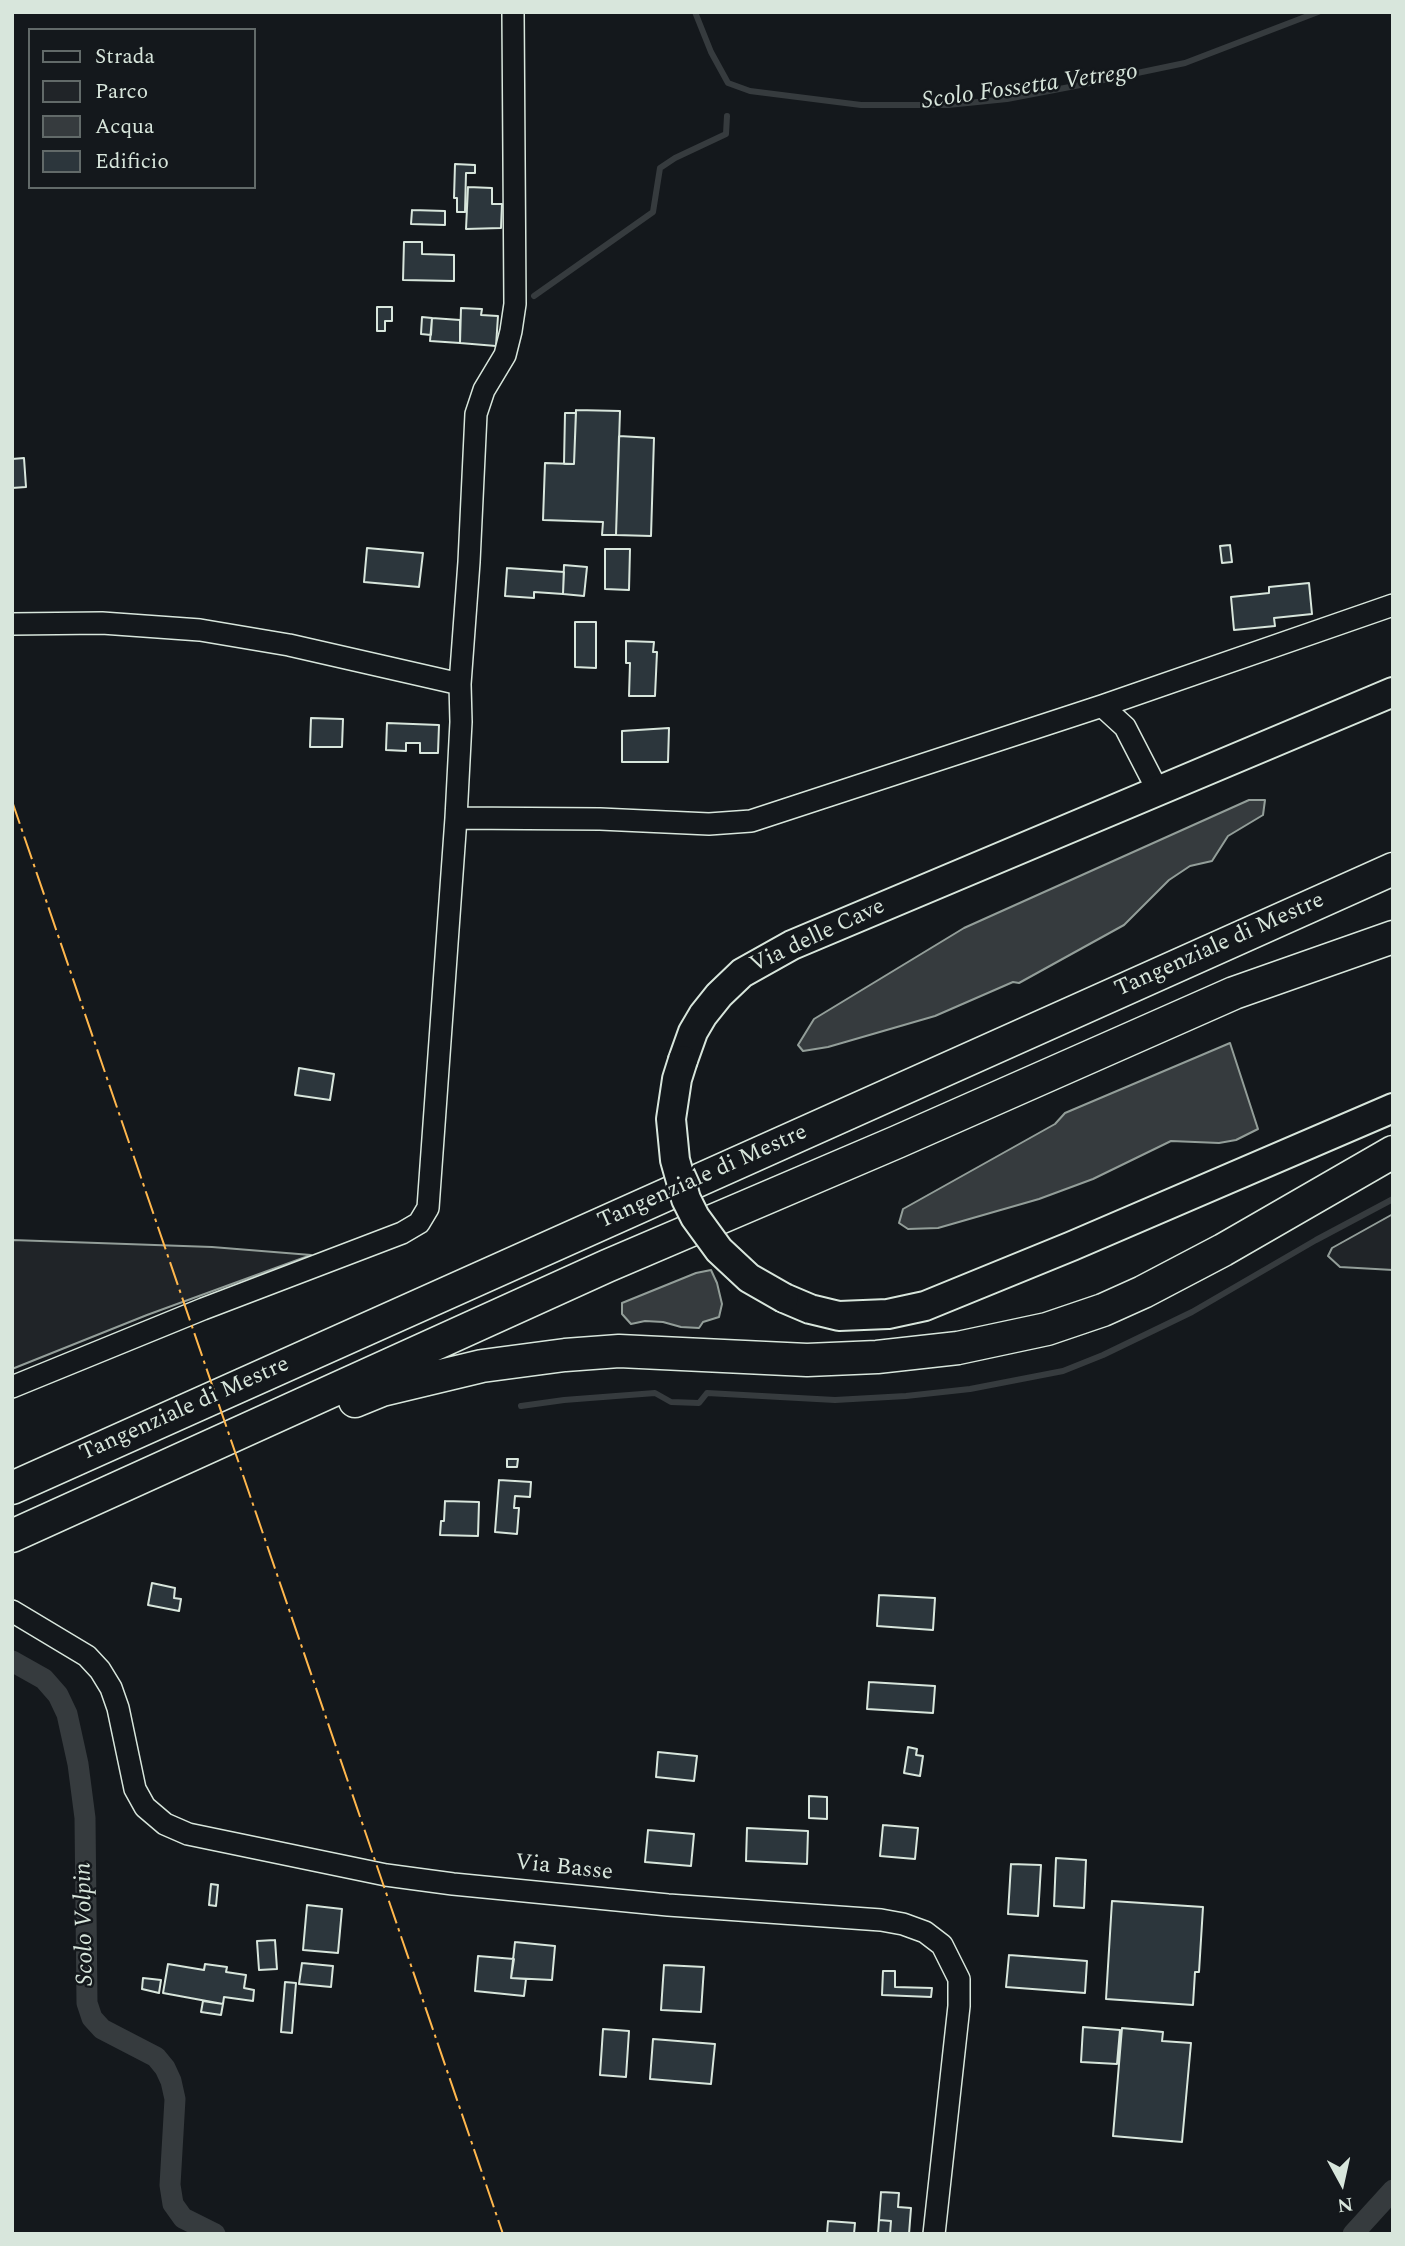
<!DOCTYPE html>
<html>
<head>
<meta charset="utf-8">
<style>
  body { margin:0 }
  #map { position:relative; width:1405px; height:2246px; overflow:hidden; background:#14181c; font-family:Spectral,serif }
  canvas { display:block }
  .frame { position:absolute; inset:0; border:14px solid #d8e6dc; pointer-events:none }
  .legend { position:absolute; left:28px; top:28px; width:228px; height:161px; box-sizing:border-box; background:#14181c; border:2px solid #626a69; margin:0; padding:9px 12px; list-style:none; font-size:21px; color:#d8e6dc }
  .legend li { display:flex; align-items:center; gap:14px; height:35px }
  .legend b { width:35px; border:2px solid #626a69 }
  .north { position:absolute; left:1307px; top:2148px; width:70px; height:70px; -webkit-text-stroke:5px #14181c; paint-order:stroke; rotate:172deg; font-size:19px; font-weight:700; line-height:28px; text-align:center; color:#d8e6dc }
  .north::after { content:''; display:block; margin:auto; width:24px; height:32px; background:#d8e6dc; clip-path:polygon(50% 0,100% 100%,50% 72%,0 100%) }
</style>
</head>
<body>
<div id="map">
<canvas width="1405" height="2246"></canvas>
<div class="frame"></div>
<ul class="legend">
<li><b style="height:9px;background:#14181c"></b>Strada</li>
<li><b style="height:19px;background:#202428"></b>Parco</li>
<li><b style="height:19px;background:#363b3e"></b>Acqua</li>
<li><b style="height:19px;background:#2c363c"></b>Edificio</li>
</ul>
<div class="north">N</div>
</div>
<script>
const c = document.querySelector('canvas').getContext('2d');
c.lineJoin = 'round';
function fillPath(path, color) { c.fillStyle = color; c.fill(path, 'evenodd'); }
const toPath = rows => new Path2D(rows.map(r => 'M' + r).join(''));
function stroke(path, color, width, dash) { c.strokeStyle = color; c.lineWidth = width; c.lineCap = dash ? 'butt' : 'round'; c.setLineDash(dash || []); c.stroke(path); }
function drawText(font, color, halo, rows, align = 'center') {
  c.font = font + ' Spectral,serif'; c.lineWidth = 5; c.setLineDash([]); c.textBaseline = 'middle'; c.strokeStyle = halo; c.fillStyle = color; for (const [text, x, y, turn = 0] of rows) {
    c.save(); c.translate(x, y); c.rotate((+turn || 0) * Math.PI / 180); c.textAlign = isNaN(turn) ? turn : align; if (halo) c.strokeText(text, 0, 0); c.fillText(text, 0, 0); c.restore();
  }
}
const green = toPath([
  [1393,1214,1393,1270,1340,1267,1328,1256,1332,1248,1393,1214],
  [12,1240,212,1247,311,1255,147,1315,12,1369,12,1240]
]);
fillPath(green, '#202428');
stroke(green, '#939e99', 2);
const water = toPath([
  [1249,800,1265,800,1263,815,1228,836,1212,861,1190,866,1169,880,1124,925,1019,983,1013,982,935,1016,828,1047,803,1051,798,1045,814,1019,964,928,1249,800],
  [1230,1043,1258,1129,1236,1140,1219,1143,1171,1141,1093,1179,1039,1199,938,1228,908,1229,899,1223,903,1209,1055,1124,1065,1113,1230,1043],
  [711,1270,717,1283,722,1304,719,1317,703,1322,699,1328,681,1327,663,1322,645,1321,631,1324,622,1314,622,1303,696,1273,711,1270]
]);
fillPath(water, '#363b3e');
stroke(water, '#939e99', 2);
stroke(toPath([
  [695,12,711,52,728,83,750,91,861,105,948,105,1007,99,1075,86,1185,63,1318,12],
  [534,296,653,212,660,168,675,158,726,134,727,116],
  [521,1406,564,1400,655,1393,671,1402,699,1403,707,1393,835,1400,906,1396,970,1389,1063,1371,1103,1355,1192,1312,1316,1240,1393,1199]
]), '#363b3e', 6);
stroke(toPath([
  [12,1661,44,1679,58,1695,67,1714,78,1764,85,1818,87,2003,92,2018,102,2029,156,2057,165,2068,171,2081,175,2099,170,2185,173,2204,183,2218,215,2234],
  [1353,2234,1393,2190]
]), '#363b3e', 21);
const building = toPath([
  [455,164,475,165,475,173,466,173,465,212,457,212,457,198,454,198,455,164],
  [468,187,492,188,492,204,502,204,501,228,466,229,468,187],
  [412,210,445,211,445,225,411,224,412,210],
  [404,242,422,242,422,254,454,255,454,281,403,280,404,242],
  [377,307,392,307,392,321,385,321,385,331,377,331,377,307],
  [461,308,482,309,481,315,498,316,496,346,460,343,461,308],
  [422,317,432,318,431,335,421,334,422,317],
  [432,318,460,320,460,343,430,341,432,318],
  [576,410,620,411,616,535,602,535,603,522,543,520,545,463,574,464,576,410],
  [565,413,576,413,574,464,564,464,565,413],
  [619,436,654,438,651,536,616,535,619,436],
  [24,458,26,487,12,488,12,459,24,458],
  [1230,545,1232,562,1222,563,1220,546,1230,545],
  [367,548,423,553,419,587,364,582,367,548],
  [605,549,630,549,629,590,605,589,605,549],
  [564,565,587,567,584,596,563,594,564,565],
  [507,568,564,572,563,594,534,592,534,598,505,596,507,568],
  [1309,583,1312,614,1274,618,1275,626,1234,630,1231,597,1269,593,1269,587,1309,583],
  [575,622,596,622,596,668,575,667,575,622],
  [626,641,654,642,653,652,657,652,655,696,629,696,630,663,626,663,626,641],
  [311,718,343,719,342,747,310,747,311,718],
  [387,723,439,725,438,753,420,753,420,743,406,743,406,751,386,750,387,723],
  [669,728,668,762,622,762,622,731,669,728],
  [299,1068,334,1074,330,1100,295,1095,299,1068],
  [507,1459,518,1459,517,1467,507,1467,507,1459],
  [499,1480,531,1482,530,1497,515,1496,514,1508,519,1508,517,1534,495,1532,499,1480],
  [445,1501,479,1502,478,1536,440,1535,441,1521,444,1521,445,1501],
  [152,1583,175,1588,174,1598,181,1599,179,1611,148,1605,152,1583],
  [879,1595,935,1598,933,1630,877,1626,879,1595],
  [869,1682,935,1686,933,1713,867,1709,869,1682],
  [908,1747,917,1749,916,1755,923,1756,920,1776,904,1773,908,1747],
  [658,1752,697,1756,694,1781,656,1777,658,1752],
  [809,1796,827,1797,827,1819,809,1818,809,1796],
  [883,1825,918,1828,915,1859,880,1856,883,1825],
  [747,1828,808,1831,807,1864,746,1861,747,1828],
  [648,1830,694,1834,691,1866,645,1862,648,1830],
  [1056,1858,1086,1860,1084,1908,1054,1906,1056,1858],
  [1011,1864,1041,1865,1038,1916,1008,1914,1011,1864],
  [211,1884,218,1885,216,1906,209,1905,211,1884],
  [1112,1901,1203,1907,1199,1972,1195,1972,1193,2005,1106,1999,1112,1901],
  [307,1905,342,1909,338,1953,303,1950,307,1905],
  [275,1940,277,1969,259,1970,257,1941,275,1940],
  [515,1942,555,1946,552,1980,511,1978,515,1942],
  [1009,1955,1087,1961,1085,1993,1006,1987,1009,1955],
  [478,1956,514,1959,511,1978,526,1979,524,1996,475,1991,478,1956],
  [302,1963,333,1966,331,1987,299,1984,302,1963],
  [168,1964,204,1970,205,1964,227,1967,226,1972,246,1975,244,1988,254,1990,253,2001,224,1997,223,2004,163,1993,168,1964],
  [664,1965,704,1967,701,2012,661,2010,664,1965],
  [883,1971,895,1971,895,1987,932,1988,931,1997,882,1995,883,1971],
  [143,1978,161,1980,159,1993,142,1989,143,1978],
  [285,1982,296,1983,292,2033,281,2032,285,1982],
  [203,2001,223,2004,221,2015,201,2012,203,2001],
  [1083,2027,1120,2030,1117,2064,1081,2062,1083,2027],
  [1122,2028,1163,2032,1162,2041,1191,2043,1182,2142,1113,2136,1122,2028],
  [603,2029,629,2031,626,2077,600,2075,603,2029],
  [653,2039,715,2044,711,2084,650,2079,653,2039],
  [881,2192,899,2193,898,2207,911,2208,909,2234,890,2234,891,2221,879,2220,881,2192],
  [879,2220,891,2221,890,2234,878,2234,879,2220],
  [828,2221,855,2223,854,2234,827,2234,828,2221]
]);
fillPath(building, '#2c363c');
stroke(building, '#d8e6dc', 2);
const minor = toPath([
  [12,624,102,623,200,630,289,645,460,684],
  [1102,706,1125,727,1158,791],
  [456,818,600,819,709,824,751,821,1102,706,1393,605],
  [12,1387,203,1309,402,1233,419,1223,428,1208,456,818,461,722,460,684,469,562,476,414,484,390,505,355,511,331,515,304,513,12],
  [12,1611,87,1656,100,1670,111,1688,118,1708,135,1789,145,1807,165,1824,188,1834,386,1875,453,1884,668,1905,881,1920,903,1924,925,1932,942,1945,959,1979,959,2006,934,2234]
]);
const major = toPath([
  [683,1060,693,1032,703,1015,719,995,742,973,792,945,1393,692],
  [784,1298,810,1309,839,1316,888,1314,925,1306,1072,1246,1393,1108]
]);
const highway = toPath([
  [355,1401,382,1390,482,1366,565,1355,619,1351,807,1360,877,1357,958,1348,1047,1329,1103,1310,1143,1292,1223,1250,1393,1152],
  [12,1488,1393,869],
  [12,1536,607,1266,897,1142,1234,993,1393,937]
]);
stroke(minor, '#d8e6dc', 24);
stroke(major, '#d8e6dc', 32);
stroke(highway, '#d8e6dc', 35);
stroke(minor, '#14181c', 21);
stroke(major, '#14181c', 28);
stroke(highway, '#14181c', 32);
const majorBridge = toPath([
  [683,1060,677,1079,671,1119,675,1160,686,1199,695,1217,719,1250,749,1278,784,1298]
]);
stroke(majorBridge, '#d8e6dc', 32, []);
stroke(majorBridge, '#14181c', 28);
stroke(toPath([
  [12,801,503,2234]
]), '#ffb74d', 2, [24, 5, 3.5, 5]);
drawText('23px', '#d8e6dc', '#14181c', [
  ["Via delle Cave",818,937,-25],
  ["Tangenziale di Mestre",1220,946,-24],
  ["Tangenziale di Mestre",703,1178,-24],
  ["Tangenziale di Mestre",185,1410,-24],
  ["Via Basse",564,1869,6]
]);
drawText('italic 24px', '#d8e6dc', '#14181c', [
  ["Scolo Fossetta Vetrego",1030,88,-8],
  ["Scolo Volpin",86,1924,-91]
]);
</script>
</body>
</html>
